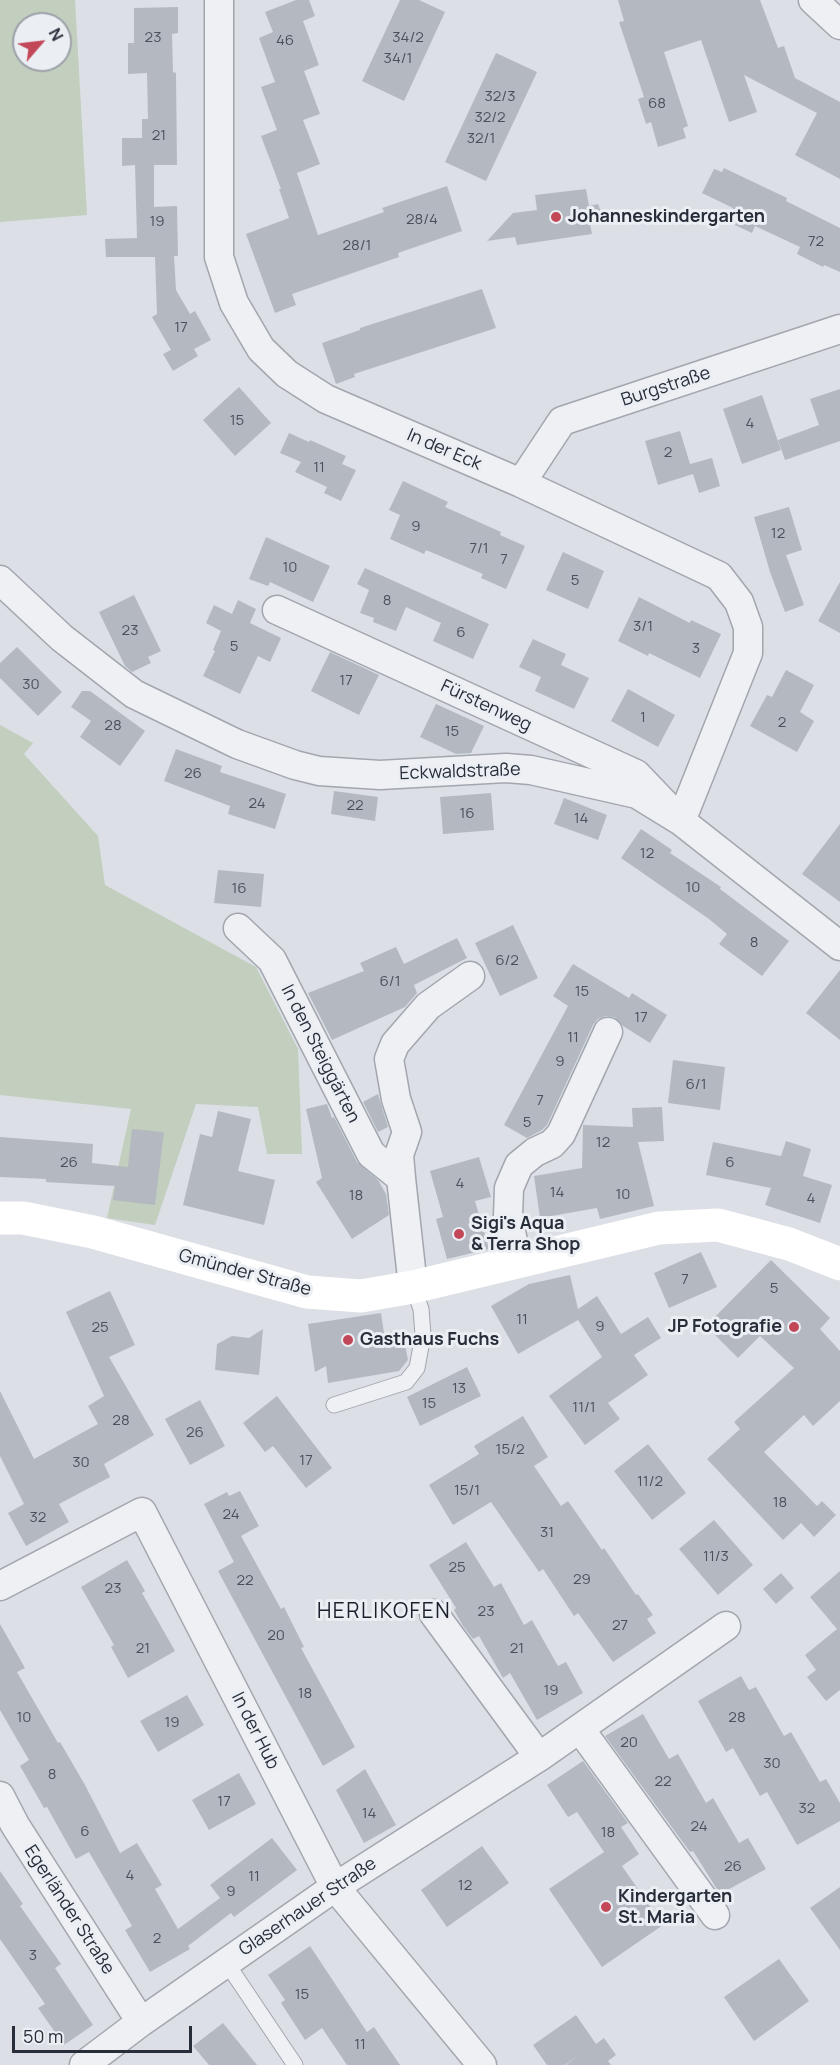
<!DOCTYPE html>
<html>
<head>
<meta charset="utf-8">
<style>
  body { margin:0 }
  #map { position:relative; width:840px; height:2065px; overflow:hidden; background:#dcdfe5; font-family:Manrope,sans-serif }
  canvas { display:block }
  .north { position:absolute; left:12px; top:12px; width:60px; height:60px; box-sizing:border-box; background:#ebeef3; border:2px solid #9da1a9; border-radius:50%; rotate:62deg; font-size:16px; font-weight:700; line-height:24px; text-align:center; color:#272e3a }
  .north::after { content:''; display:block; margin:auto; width:21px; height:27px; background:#c34857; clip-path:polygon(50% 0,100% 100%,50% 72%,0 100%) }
  .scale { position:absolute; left:12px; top:2026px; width:180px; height:27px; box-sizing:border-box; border:3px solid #272e3a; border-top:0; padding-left:8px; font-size:18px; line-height:21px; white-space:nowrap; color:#272e3a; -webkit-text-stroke:4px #ebeef3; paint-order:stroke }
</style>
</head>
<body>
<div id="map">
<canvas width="840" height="2065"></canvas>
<div class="north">N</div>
<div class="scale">50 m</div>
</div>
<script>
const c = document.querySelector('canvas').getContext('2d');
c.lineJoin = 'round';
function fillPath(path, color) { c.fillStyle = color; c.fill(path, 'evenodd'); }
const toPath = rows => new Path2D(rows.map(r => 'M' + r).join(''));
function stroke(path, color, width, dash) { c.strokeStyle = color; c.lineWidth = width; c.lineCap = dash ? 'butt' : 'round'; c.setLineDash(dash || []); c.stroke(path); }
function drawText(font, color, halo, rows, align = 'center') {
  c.font = font + ' Manrope,sans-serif'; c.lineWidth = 6; c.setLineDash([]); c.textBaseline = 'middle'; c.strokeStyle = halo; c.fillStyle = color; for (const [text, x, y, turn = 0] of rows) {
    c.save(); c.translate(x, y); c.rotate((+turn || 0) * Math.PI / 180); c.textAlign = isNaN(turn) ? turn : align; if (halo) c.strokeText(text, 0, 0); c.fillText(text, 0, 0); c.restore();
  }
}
fillPath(toPath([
  [0,0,75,0,87,215,0,222],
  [24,24,60,24,60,60,24,60],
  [0,725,33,743,24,754,98,836,105,885,256,967,298,1049,302,1154,267,1154,258,1107,196,1104,155,1225,107,1218,131,1109,0,1095]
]), '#c2cebe');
fillPath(toPath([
  [296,0,309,0,315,16,303,21,319,65,304,71,320,114,303,120,320,164,297,173,318,235,384,212,382,208,447,186,462,231,398,253,399,257,292,294,296,305,275,313,246,234,289,218,279,189,281,189,261,136,277,130,261,87,275,82,259,38,273,32,265,12],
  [400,0,419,0,445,12,404,101,362,81],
  [618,0,760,0,778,48,784,46,795,78,840,102,840,179,795,155,817,113,744,75,757,112,729,122,701,40,664,52,688,126,683,128,686,138,658,147,651,122,646,124,638,99,644,97,619,22,624,21],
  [178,7,178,33,172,34,173,72,176,73,177,165,154,165,154,207,177,206,178,256,174,256,176,290,190,314,195,311,211,340,194,349,198,356,173,371,163,354,171,350,152,317,157,314,155,257,106,257,105,239,137,238,135,165,122,166,122,138,142,138,142,119,148,119,147,73,128,74,128,43,134,43,134,8],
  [496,53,537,72,486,181,445,162],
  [724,168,787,198,786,201,840,228,840,272,824,265,823,267,797,254,800,247,755,226,752,233,735,225,738,219,730,215,733,208,702,193,714,169,722,172],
  [586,189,589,206,598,204,605,223,590,224,592,234,517,245,515,237,487,241,513,213,537,210,535,195],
  [482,289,496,328,354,374,355,377,336,384,322,343,360,330,360,328],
  [239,387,271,423,235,456,203,420],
  [840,389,840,441,785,460,778,440,819,425,810,399],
  [762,395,781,450,742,464,723,409],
  [680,431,690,464,712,458,720,486,699,493,693,474,658,485,645,441],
  [289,433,309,442,310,440,346,456,342,464,356,470,341,501,324,493,327,487,295,472,301,462,280,453],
  [403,481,448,502,445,507,501,532,500,535,525,546,506,589,481,578,483,574,426,550,424,554,390,539,400,515,389,510],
  [789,507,802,550,786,555,804,605,785,612,770,572,754,517],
  [266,537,330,566,313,602,270,582,268,586,249,579],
  [563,552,604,571,588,609,546,590],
  [365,568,489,624,473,659,433,641,441,623,406,607,396,631,373,622,374,618,360,613,369,590,357,584],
  [840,582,840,633,818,621],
  [134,595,161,651,148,657,151,663,132,672,125,666,99,612],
  [639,597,690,623,691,620,721,634,700,678,649,653,648,656,618,641],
  [238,600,256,609,250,623,281,638,270,662,258,656,240,694,203,676,215,651,213,650,221,631,206,623,214,605,232,614],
  [533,639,566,654,561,665,589,678,574,709,535,691,541,677,519,667],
  [17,647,62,692,38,716,0,678,0,663],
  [330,652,379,675,359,715,311,691],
  [786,670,814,685,800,712,814,721,797,752,750,726,767,695,772,697],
  [628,689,675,715,658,747,611,721],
  [82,691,90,691,145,731,120,766,80,737,91,721,71,707],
  [436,704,484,726,471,753,456,754,420,737],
  [176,749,222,766,220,772,286,794,275,829,228,814,230,806,164,781],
  [334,791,378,797,375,821,331,814],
  [491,793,494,830,443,834,440,797],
  [564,798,607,815,598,840,554,824],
  [840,824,840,902,802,874],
  [641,829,672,850,670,853,721,887,720,889,789,941,762,976,719,944,727,934,709,919,621,858],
  [218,870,264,874,261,907,214,903],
  [513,925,538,978,500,996,475,943],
  [457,938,467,958,414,985,417,993,405,1007,332,1040,308,993,364,971,360,963,396,947,404,964],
  [573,964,629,998,632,993,667,1015,650,1043,623,1026,614,1017,606,1016,598,1019,593,1025,547,1125,542,1130,527,1138,504,1125,568,1006,553,996],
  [840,970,840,1040,806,1013],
  [673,1060,725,1067,720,1110,668,1103],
  [378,1094,388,1127,378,1132,363,1102],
  [327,1104,332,1118,334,1117,357,1162,378,1180,386,1194,389,1215,352,1239,316,1182,322,1178,306,1109],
  [662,1107,664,1141,638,1142,654,1206,600,1219,597,1208,540,1218,534,1176,582,1168,583,1125,633,1127,632,1108],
  [218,1111,251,1119,238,1171,275,1180,264,1225,183,1205,200,1134,212,1137],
  [132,1129,164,1132,155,1205,113,1200,115,1186,46,1182,46,1179,0,1177,0,1137,93,1144,92,1163,128,1167],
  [786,1141,811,1149,803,1176,832,1185,820,1223,765,1205,771,1188,706,1175,713,1142,781,1156],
  [479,1157,491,1197,475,1201,489,1249,447,1259,436,1219,443,1217,430,1171],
  [701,1252,717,1287,669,1308,654,1273],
  [771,1260,830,1318,820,1329,840,1351,840,1401,813,1426,804,1415,764,1452,817,1506,822,1501,836,1515,814,1537,801,1523,783,1540,707,1459,740,1429,734,1422,794,1368,760,1336,738,1358,706,1326],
  [570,1275,578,1309,597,1296,621,1334,648,1317,661,1338,634,1355,648,1375,608,1403,620,1419,585,1445,549,1396,602,1357,578,1320,518,1354,491,1306,529,1284],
  [110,1291,135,1345,109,1357,154,1435,104,1464,110,1477,59,1504,69,1522,26,1546,8,1513,24,1504,0,1456,0,1391,34,1459,98,1424,88,1406,104,1396,66,1312],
  [381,1313,384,1333,402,1330,408,1360,399,1371,328,1383,326,1366,315,1372,308,1324],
  [263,1329,259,1375,215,1370,217,1344,232,1336,249,1338],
  [467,1367,481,1396,420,1426,407,1397],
  [277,1396,332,1468,306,1488,273,1446,265,1452,243,1423],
  [200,1400,225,1446,190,1465,165,1419],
  [523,1416,548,1457,534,1466,561,1506,568,1501,602,1550,604,1548,636,1595,638,1594,653,1615,647,1619,656,1633,613,1662,578,1613,574,1616,543,1569,539,1572,491,1502,453,1525,429,1485,479,1454,474,1446],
  [648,1444,686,1493,652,1520,614,1471],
  [240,1491,259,1526,241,1536,281,1609,284,1607,304,1647,301,1648,355,1747,323,1766,218,1571,234,1562,204,1504,227,1492,229,1496],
  [714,1520,753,1565,718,1595,679,1549],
  [466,1542,494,1587,501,1583,524,1625,532,1620,558,1666,566,1662,583,1693,537,1720,510,1673,503,1678,479,1636,473,1639,463,1626,454,1610,456,1608,429,1565],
  [127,1560,145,1591,142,1593,175,1651,128,1678,111,1647,114,1645,81,1587],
  [840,1571,840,1690,826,1701,807,1677,816,1670,805,1655,837,1629,810,1597],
  [781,1573,794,1588,776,1604,763,1589],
  [0,1624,25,1668,17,1672,58,1743,60,1742,85,1785,120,1853,137,1843,162,1885,155,1889,178,1929,220,1898,210,1885,272,1838,297,1870,234,1917,231,1913,188,1946,190,1949,150,1972,125,1930,132,1926,89,1852,76,1859,47,1807,44,1808,20,1766,29,1760,0,1710],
  [741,1676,749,1690,756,1687,784,1736,791,1732,820,1782,826,1779,840,1803,840,1821,797,1845,767,1792,760,1796,733,1748,726,1752,698,1701],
  [187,1695,204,1725,158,1752,140,1721],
  [643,1714,669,1759,678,1754,706,1803,713,1798,739,1843,748,1838,766,1869,720,1894,693,1851,690,1852,605,1736],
  [583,1761,628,1823,621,1827,639,1854,622,1866,663,1925,602,1967,549,1889,604,1852,577,1812,568,1817,547,1785],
  [365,1769,396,1825,364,1843,336,1790],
  [239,1773,256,1804,209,1830,192,1800],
  [482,1846,509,1883,447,1927,421,1890],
  [0,1871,23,1904,20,1906,61,1964,55,1968,93,2025,64,2045,38,2008,45,2004,0,1939],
  [840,1887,840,1950,810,1908],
  [310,1946,367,2032,374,2027,400,2065,347,2065,322,2028,305,2040,281,2003,285,2000,268,1975],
  [779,1959,809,2001,754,2041,724,1997],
  [576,2015,596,2044,604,2038,616,2055,608,2061,611,2065,566,2065,579,2055,565,2065,547,2065,533,2045],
  [223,2023,257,2065,209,2065,193,2046]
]), '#b4b9c1');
const lane = toPath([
  [334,1405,406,1382,417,1368,423,1335,421,1309,413,1287],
  [226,1962,295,2065]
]);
const street = toPath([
  [219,0,219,257,234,303,261,349,287,374,326,399,521,483,719,576,739,602,748,627,748,653,681,821,636,774,277,610],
  [813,0,840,25],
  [521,483,562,421,840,329],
  [0,580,62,638,134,694,237,744,295,765,319,771,380,775,506,768,531,770,637,794,681,821,840,946],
  [238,928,272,960,371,1154,401,1178,413,1287],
  [401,1178,399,1155,407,1132,396,1099,389,1059,395,1044,428,1006,470,976],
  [517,1262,508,1216,509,1188,519,1165,535,1152,552,1144,561,1134,608,1032],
  [0,1586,142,1512,335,1887,482,2065],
  [434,1614,539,1757],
  [580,1729,715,1915],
  [0,1796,15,1825,141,2022],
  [84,2065,141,2022,335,1887,539,1757,726,1626]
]);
stroke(lane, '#a2a6ae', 17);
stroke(street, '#a2a6ae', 31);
stroke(lane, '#eef0f4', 15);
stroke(street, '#eef0f4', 28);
stroke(toPath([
  [0,1218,23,1218,93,1232,307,1292,361,1296,413,1287,659,1228,718,1225,789,1244,840,1264]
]), '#fff', 33);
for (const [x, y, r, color] of [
  [556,217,6,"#c34857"],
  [459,1234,6,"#c34857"],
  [794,1327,6,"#c34857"],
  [348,1340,6,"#c34857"],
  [606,1907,6,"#c34857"]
]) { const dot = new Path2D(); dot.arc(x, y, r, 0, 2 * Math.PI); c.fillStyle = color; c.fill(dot); stroke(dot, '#ebeef3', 2); }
drawText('15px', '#4a515c', null, [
  ["23",153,38],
  ["34/2",408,38],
  ["46",285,41],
  ["34/1",398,59],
  ["32/3",500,97],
  ["68",657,104],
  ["32/2",490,118],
  ["21",159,136],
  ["32/1",481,139],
  ["28/4",422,220],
  ["19",157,222],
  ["72",816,242],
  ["28/1",357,246],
  ["17",181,328],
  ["15",237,421],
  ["4",750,424],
  ["2",668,453],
  ["11",319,468],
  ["9",416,527],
  ["12",778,534],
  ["7/1",479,549],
  ["7",504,560],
  ["10",290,568],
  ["5",575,581],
  ["8",387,601],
  ["3/1",643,627],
  ["23",130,631],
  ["6",461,633],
  ["5",234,647],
  ["3",696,649],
  ["17",346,681],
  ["30",31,685],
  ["1",643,718],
  ["2",782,723],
  ["28",113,726],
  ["15",452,732],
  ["26",193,774],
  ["24",257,804],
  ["22",355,806],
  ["16",467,814],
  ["14",581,819],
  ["12",647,854],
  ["10",693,888],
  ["16",239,889],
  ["8",754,943],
  ["6/2",507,961],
  ["6/1",390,982],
  ["15",582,992],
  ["17",641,1018],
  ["11",573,1038],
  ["9",560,1062],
  ["6/1",696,1085],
  ["7",540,1101],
  ["5",527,1123],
  ["12",603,1143],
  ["26",69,1163],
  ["6",730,1163],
  ["4",460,1184],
  ["14",557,1193],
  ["10",623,1195],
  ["18",356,1196],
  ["4",811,1199],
  ["7",685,1280],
  ["5",774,1289],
  ["11",522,1320],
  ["9",600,1327],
  ["25",100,1328],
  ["13",459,1389],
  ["15",429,1404],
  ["11/1",584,1408],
  ["28",121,1421],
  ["26",195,1433],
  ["15/2",510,1450],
  ["17",306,1461],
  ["30",81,1463],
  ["11/2",650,1482],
  ["15/1",467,1491],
  ["18",780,1503],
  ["24",231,1515],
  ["32",38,1518],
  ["31",547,1533],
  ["11/3",716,1557],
  ["25",457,1568],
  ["29",582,1580],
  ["22",245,1581],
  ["23",113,1589],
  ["23",486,1612],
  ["27",620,1626],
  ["20",276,1636],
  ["21",143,1649],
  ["21",517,1649],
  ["19",551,1691],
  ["18",305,1694],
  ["10",24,1718],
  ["28",737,1718],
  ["19",172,1723],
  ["20",629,1743],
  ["30",772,1764],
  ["8",52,1775],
  ["22",663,1782],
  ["17",224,1802],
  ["32",807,1809],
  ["14",369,1814],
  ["24",699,1827],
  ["6",85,1832],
  ["18",608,1833],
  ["26",733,1867],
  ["4",130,1876],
  ["11",254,1877],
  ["12",465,1886],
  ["9",231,1892],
  ["2",157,1939],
  ["3",33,1956],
  ["15",302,1995],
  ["11",360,2045]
]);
drawText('bold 18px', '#272e3a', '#ebeef3', [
  ["Johanneskindergarten",568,217],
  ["Sigi's Aqua",471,1224],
  ["& Terra Shop",471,1245],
  ["JP Fotografie",782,1327,"right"],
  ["Gasthaus Fuchs",360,1340],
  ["Kindergarten",618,1897],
  ["St. Maria",618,1918]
], 'left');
drawText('18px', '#272e3a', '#ebeef3', [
  ["Burgstraße",666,387,-18],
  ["In der Eck",444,450,23],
  ["Fürstenweg",486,706,25],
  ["Eckwaldstraße",460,772,-2],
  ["In den Steiggärten",320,1054,63],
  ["Gmünder Straße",245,1273,15],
  ["In der Hub",255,1731,63],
  ["Glaserhauer Straße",308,1907,-34],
  ["Egerländer Straße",69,1910,57]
]);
c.letterSpacing = '1.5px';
drawText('21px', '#191f2b', '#ebeef3', [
  ["HERLIKOFEN",384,1612]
]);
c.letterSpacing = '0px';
</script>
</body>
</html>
